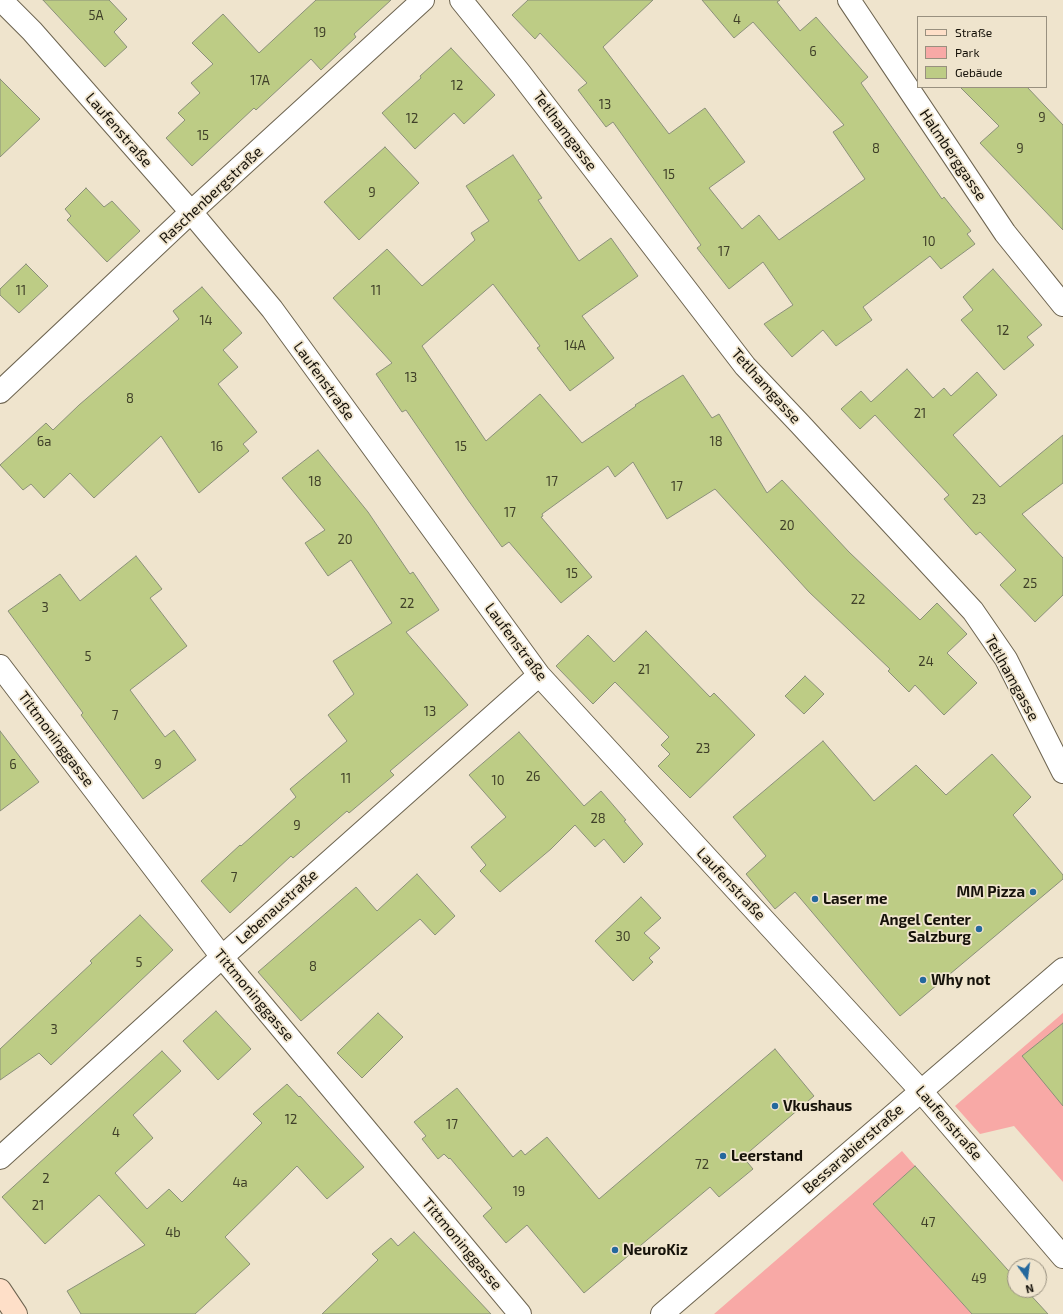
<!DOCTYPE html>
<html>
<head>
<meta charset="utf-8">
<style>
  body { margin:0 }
  #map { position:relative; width:1063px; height:1314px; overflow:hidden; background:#efe4cd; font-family:"Exo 2",sans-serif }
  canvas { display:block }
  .legend { position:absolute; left:917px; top:16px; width:130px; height:72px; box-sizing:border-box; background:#efe4cd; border:1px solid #98907f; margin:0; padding:5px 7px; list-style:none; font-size:12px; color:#16120a }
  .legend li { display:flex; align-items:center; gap:8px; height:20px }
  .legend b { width:20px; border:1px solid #98907f }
  .north { position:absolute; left:1007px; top:1258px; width:40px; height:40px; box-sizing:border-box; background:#efe4cd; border:1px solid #98907f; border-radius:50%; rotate:166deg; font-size:11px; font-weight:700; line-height:16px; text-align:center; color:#16120a }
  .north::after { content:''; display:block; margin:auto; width:14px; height:18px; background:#24689d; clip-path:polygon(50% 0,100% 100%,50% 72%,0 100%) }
</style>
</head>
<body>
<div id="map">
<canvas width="1063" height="1314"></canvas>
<ul class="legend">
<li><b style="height:5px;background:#fedfc8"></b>Straße</li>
<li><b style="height:11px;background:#f8a9a6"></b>Park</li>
<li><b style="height:11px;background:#bdcc85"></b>Gebäude</li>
</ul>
<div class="north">N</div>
</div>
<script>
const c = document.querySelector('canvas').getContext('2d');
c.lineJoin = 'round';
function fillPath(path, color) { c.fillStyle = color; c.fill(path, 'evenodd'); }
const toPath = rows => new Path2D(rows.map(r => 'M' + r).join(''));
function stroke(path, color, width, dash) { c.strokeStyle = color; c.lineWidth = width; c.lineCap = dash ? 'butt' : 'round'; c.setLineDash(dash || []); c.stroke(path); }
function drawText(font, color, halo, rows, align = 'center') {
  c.font = font + ' "Exo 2",sans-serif'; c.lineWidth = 3.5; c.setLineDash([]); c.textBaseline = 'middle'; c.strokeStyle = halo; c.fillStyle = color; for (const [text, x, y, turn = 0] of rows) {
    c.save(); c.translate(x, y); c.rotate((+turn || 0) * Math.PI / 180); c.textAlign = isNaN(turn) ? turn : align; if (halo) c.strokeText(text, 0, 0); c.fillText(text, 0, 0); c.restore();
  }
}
fillPath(toPath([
  [1063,1013,1063,1182,1014,1126,980,1134,955,1106],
  [902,1151,915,1166,873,1204,972,1314,714,1314]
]), '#f8a9a6');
const building = toPath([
  [43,0,109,0,127,19,114,32,127,47,105,67,43,0],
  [316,0,391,0,354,34,356,37,321,70,311,59,256,110,254,108,192,166,166,138,185,120,178,113,200,93,191,83,213,64,192,43,223,14,259,53,316,0],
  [528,0,653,0,603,47,669,134,705,108,745,162,709,188,742,229,759,215,779,240,865,179,833,132,844,125,753,22,734,38,702,0,780,0,777,2,800,31,816,17,868,77,861,83,942,199,944,197,971,231,967,234,975,244,941,269,930,256,863,307,872,320,836,346,823,330,792,357,764,324,793,305,763,262,729,289,697,248,701,245,613,122,606,127,578,90,587,83,540,33,535,39,512,15,528,0],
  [451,48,495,95,464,124,454,113,415,149,382,113,421,78,420,76,451,48],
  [0,79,40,119,0,157,0,79],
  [960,87,1027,87,1063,125,1063,230,980,143,999,126,960,87],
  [385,147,419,183,359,240,324,202,385,147],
  [513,155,542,198,538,200,579,261,611,238,638,276,582,316,614,358,570,391,537,348,540,346,493,284,422,346,486,441,540,394,582,443,636,406,635,405,683,375,712,418,719,414,767,493,782,480,849,552,920,620,937,603,967,634,947,653,977,683,944,715,915,685,909,692,888,671,890,669,809,592,715,489,667,519,633,462,615,477,608,466,542,514,543,516,541,517,592,577,561,603,509,542,502,547,468,500,406,410,402,412,376,374,392,363,333,298,387,249,422,286,475,240,471,233,489,221,466,186,513,155],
  [86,188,104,207,112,201,140,231,107,262,67,220,71,216,65,209,86,188],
  [26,264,48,286,19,313,0,295,0,289,26,264],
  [993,269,1042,325,1027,337,1034,345,1004,370,961,320,973,310,963,297,993,269],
  [202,287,242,333,223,350,238,367,218,384,257,432,243,444,249,451,199,493,161,436,94,498,70,473,44,498,31,484,23,490,0,465,46,423,53,430,79,405,179,319,173,311,202,287],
  [907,369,933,398,944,388,951,396,977,372,997,395,953,435,1000,487,1063,435,1063,483,1022,514,1063,558,1063,595,1035,622,1000,585,1016,570,980,532,976,535,944,499,949,495,875,415,860,429,841,409,861,391,871,402,907,369],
  [318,450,368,512,410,574,413,572,439,610,406,632,468,705,390,771,394,775,349,813,347,811,293,858,291,856,230,913,201,881,240,845,241,846,296,797,290,789,347,741,328,715,354,694,333,661,392,623,351,560,328,576,305,543,325,530,282,478,318,450],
  [136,556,162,589,150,598,187,646,130,690,165,737,174,730,196,760,143,799,81,715,83,713,8,611,60,574,80,601,136,556],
  [646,631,710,697,714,693,755,735,690,798,658,766,670,754,661,745,669,737,615,682,593,704,556,666,588,635,614,662,646,631],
  [805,676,824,694,804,714,785,696,805,676],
  [0,731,39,782,0,811,0,731],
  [519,732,584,806,601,791,626,820,624,821,643,844,624,863,604,839,595,847,575,825,551,849,500,892,480,871,486,865,471,847,506,817,469,775,519,732],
  [823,741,874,801,916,765,946,795,992,754,1031,797,1013,815,1063,875,1063,879,900,1016,795,892,775,909,746,874,766,856,733,817,823,741],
  [417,874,455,916,435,935,420,919,301,1021,258,972,356,887,377,911,417,874],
  [641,897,661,918,644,933,660,948,649,958,653,962,633,981,595,941,641,897],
  [140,915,173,950,51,1065,39,1053,0,1080,0,1049,92,963,90,961,140,915],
  [216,1011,251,1049,218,1080,183,1041,216,1011],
  [378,1013,403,1037,362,1078,337,1053,378,1013],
  [1063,1023,1063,1106,1022,1056,1063,1023],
  [775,1049,814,1096,743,1157,753,1169,719,1197,710,1187,584,1293,527,1225,506,1243,483,1216,492,1208,450,1158,449,1159,444,1154,438,1159,422,1139,426,1136,414,1122,457,1088,513,1157,521,1150,525,1155,547,1137,599,1199,775,1049],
  [162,1051,181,1071,133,1115,153,1138,115,1173,147,1209,169,1189,182,1202,262,1123,253,1114,287,1084,299,1097,300,1096,364,1167,327,1199,297,1166,225,1237,250,1264,195,1314,81,1314,67,1291,145,1245,99,1195,45,1244,2,1197,162,1051],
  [915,1166,1015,1278,1015,1290,1026,1290,1048,1314,972,1314,873,1204,915,1166],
  [414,1232,491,1314,322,1314,378,1260,372,1254,391,1238,398,1246,414,1232]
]);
fillPath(building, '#bdcc85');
stroke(building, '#8b907a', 1);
const street = toPath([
  [1,0,32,31,191,212,272,309,539,675,921,1091,1063,1257],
  [461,0,520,73,745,366,800,424,973,611,1006,659,1063,772],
  [849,0,1005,233,1063,305],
  [0,392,191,212,423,0],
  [0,666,222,957,520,1314],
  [0,1158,222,957,539,675],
  [662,1314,1063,969]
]);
const secondary = toPath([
  [0,1290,16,1314]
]);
stroke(street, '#6d6450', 24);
stroke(secondary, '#6d6450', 24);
stroke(street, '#fff', 22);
stroke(secondary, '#fedfc8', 22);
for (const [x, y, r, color] of [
  [1033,892,4,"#24689d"],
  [815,899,4,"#24689d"],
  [979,929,4,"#24689d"],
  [923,980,4,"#24689d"],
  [775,1106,4,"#24689d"],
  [723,1156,4,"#24689d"],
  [615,1250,4,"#24689d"]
]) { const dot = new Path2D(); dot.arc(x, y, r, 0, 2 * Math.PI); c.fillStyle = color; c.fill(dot); stroke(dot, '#efe4cd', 1.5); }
drawText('13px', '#404029', null, [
  ["5A",96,16],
  ["4",737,20],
  ["19",320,33],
  ["6",813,52],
  ["17A",260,81],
  ["12",457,86],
  ["13",605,105],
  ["9",1042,118],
  ["12",412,119],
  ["15",203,136],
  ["8",876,149],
  ["9",1020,149],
  ["15",669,175],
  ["9",372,193],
  ["10",929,242],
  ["17",724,252],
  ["11",21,291],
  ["11",376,291],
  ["14",206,321],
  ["12",1003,331],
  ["14A",575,346],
  ["13",411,378],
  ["8",130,399],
  ["21",920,414],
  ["6a",44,442],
  ["18",716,442],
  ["16",217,447],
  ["15",461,447],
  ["18",315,482],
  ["17",552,482],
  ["17",677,487],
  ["23",979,500],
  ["17",510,513],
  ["20",787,526],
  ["20",345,540],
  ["15",572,574],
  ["25",1030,584],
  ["22",858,600],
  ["22",407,604],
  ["3",45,608],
  ["5",88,657],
  ["24",926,662],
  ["21",644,670],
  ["13",430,712],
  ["7",115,716],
  ["23",703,749],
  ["6",13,765],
  ["9",158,765],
  ["26",533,777],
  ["11",346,779],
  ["10",498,781],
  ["28",598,819],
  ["9",297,826],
  ["7",234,878],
  ["30",623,937],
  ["5",139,963],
  ["8",313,967],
  ["3",54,1030],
  ["12",291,1120],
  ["17",452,1125],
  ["4",116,1133],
  ["72",702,1165],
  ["2",46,1179],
  ["4a",240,1183],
  ["19",519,1192],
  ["21",38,1206],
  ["47",928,1223],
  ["4b",173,1233],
  ["49",979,1279]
]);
drawText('15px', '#16120a', '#efe4cd', [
  ["Laufenstraße",119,130,49],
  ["Tetlhamgasse",565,131,53],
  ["Halmberggasse",953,155,56],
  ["Raschenbergstraße",211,195,-43],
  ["Laufenstraße",324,381,54],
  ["Tetlhamgasse",766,386,48],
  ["Laufenstraße",516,642,53],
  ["Tetlhamgasse",1012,678,61],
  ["Tittmoninggasse",56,739,53],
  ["Laufenstraße",731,884,47],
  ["Lebenaustraße",277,907,-42],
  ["Tittmoninggasse",254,995,50],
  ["Laufenstraße",949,1123,49],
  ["Bessarabierstraße",853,1149,-41],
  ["Tittmoninggasse",462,1244,50]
]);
drawText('bold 15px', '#16120a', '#efe4cd', [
  ["MM Pizza",1025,892,"right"],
  ["Laser me",823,899],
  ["Angel Center",971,920,"right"],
  ["Salzburg",971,937,"right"],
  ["Why not",931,980],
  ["Vkushaus",783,1106],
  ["Leerstand",731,1156],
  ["NeuroKiz",623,1250]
], 'left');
</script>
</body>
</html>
